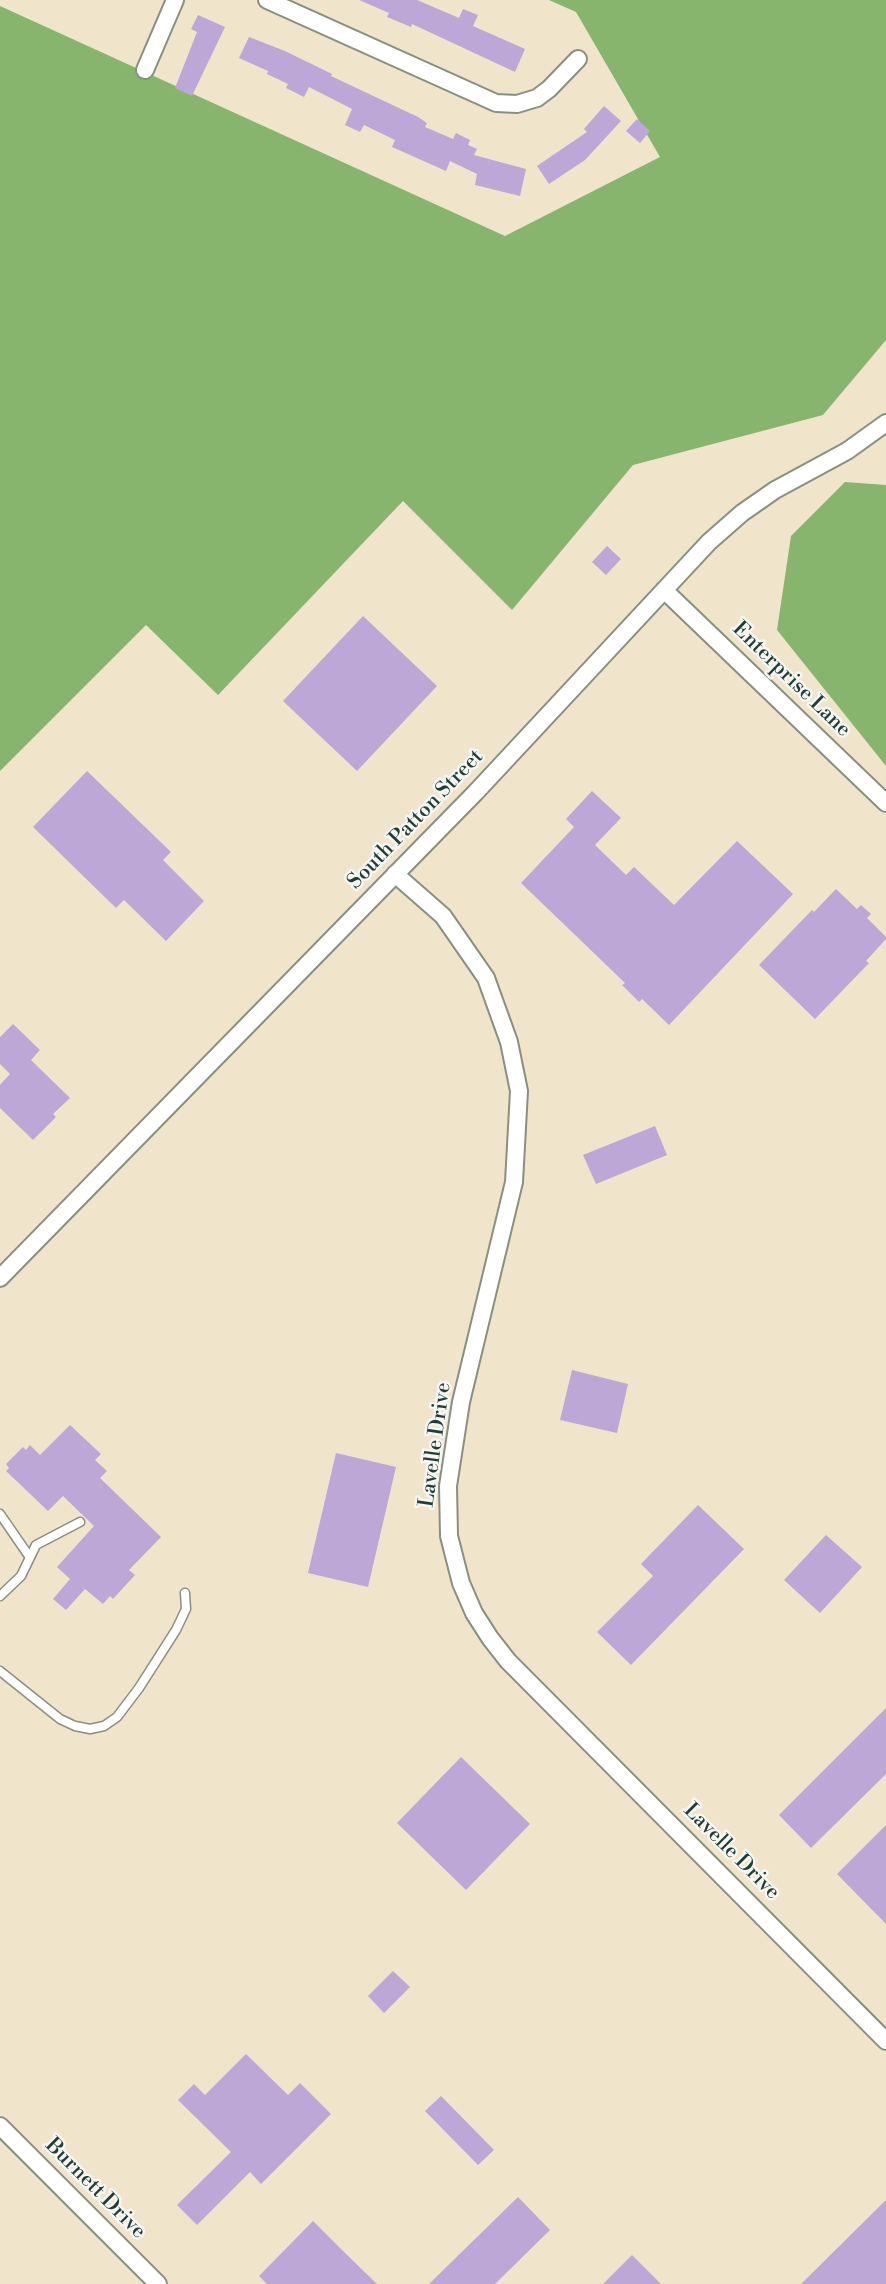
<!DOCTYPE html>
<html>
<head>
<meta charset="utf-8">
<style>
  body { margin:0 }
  canvas { display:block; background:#f0e4cb }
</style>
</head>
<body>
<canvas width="886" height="2284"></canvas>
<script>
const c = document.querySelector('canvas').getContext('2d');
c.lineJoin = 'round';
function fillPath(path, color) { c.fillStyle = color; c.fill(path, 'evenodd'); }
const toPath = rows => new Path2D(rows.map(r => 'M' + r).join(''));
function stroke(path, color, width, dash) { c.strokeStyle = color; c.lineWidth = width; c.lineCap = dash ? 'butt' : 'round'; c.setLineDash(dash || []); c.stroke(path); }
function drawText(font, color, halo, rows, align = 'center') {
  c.font = font + ' "Libre Bodoni",serif'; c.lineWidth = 5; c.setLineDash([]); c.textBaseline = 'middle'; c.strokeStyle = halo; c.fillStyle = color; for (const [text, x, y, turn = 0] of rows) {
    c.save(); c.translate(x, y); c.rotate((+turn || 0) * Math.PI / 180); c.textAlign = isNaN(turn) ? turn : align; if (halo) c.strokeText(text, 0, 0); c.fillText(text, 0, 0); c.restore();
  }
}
fillPath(toPath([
  [549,0,886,0,886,340,823,415,633,465,512,610,403,501,218,695,146,625,0,771,0,6,505,236,660,157,576,12],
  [845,482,886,485,886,766,777,630,791,536]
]), '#87b56d');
fillPath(toPath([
  [359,0,417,0,459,18,463,9,478,15,473,26,525,49,515,72,412,24,411,27,387,17,389,13],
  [198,15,225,27,192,96,175,88,197,32,191,29],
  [249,37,285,51,332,74,331,76,418,117,427,123,425,127,453,139,456,133,470,140,468,145,477,149,474,155,526,169,520,196,475,185,477,174,450,161,446,171,392,147,395,140,364,125,360,132,345,125,352,109,309,87,304,97,286,88,288,84,267,74,268,71,239,58],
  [604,106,621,121,585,160,549,184,537,166,587,132,584,129],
  [637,119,650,131,640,143,626,131],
  [607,546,621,559,606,575,592,562],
  [363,616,437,686,357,771,283,701],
  [87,771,171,852,163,860,204,901,166,941,124,900,116,908,33,827],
  [592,791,621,818,595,845,626,875,634,867,674,905,737,841,793,894,669,1025,642,999,639,1002,622,985,625,983,521,883,574,827,566,819],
  [836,889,857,909,861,905,871,914,867,918,886,937,886,939,866,961,869,963,815,1019,759,965,812,910,814,912],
  [13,1024,40,1050,31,1060,70,1098,53,1114,56,1117,33,1140,0,1108,0,1085,10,1074,0,1064,0,1037],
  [655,1126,667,1155,596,1184,583,1155],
  [572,1370,628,1384,617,1433,560,1420],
  [70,1425,101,1454,95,1460,107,1471,100,1478,161,1537,129,1570,135,1575,113,1599,110,1596,103,1604,85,1589,66,1610,53,1599,70,1579,57,1567,94,1526,63,1496,48,1511,6,1471,9,1468,6,1464,23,1447,26,1450,30,1445,40,1455],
  [336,1453,396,1467,368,1587,308,1573],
  [698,1505,744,1549,631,1665,597,1632,653,1576,641,1564],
  [826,1535,862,1567,820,1613,784,1580],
  [886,1708,886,1774,811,1848,779,1815],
  [461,1757,530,1824,466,1890,397,1823],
  [886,1825,886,1924,837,1874],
  [393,1971,410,1987,384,2013,368,1996],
  [246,2054,288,2095,300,2083,331,2114,261,2184,250,2172,197,2225,177,2205,231,2152,178,2100,194,2084,205,2095],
  [441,2096,494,2150,478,2165,425,2111],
  [518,2197,550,2230,495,2284,429,2284],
  [886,2200,886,2284,801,2284],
  [313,2221,341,2249,377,2284,267,2284,259,2276],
  [632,2255,661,2284,603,2284]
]), '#bda7d7');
const service = toPath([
  [0,1514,29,1556],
  [0,1596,21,1576,36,1545,80,1522],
  [0,1671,60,1719,75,1726,90,1729,104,1726,117,1717,139,1688,176,1630,186,1609,185,1593]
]);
const minor = toPath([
  [267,0,496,103,517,104,537,98,549,89,578,59],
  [145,70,175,0],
  [664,590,886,803],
  [395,874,443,916,486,978,509,1042,519,1091,514,1182,461,1402,448,1486,449,1536,461,1583,474,1613,490,1638,508,1661,886,2041],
  [0,1278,476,792,709,542,742,513,775,490,847,451,886,423],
  [0,2126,158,2284]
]);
stroke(service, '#889080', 11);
stroke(minor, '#889080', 20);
stroke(service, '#fff', 8);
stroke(minor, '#fff', 16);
drawText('21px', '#1f3d34', '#f6f6f2', [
  ["Enterprise Lane",791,680,44],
  ["South Patton Street",416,820,-46],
  ["Lavelle Drive",436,1445,-82],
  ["Lavelle Drive",731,1852,45],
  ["Burnett Drive",95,2189,45]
]);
</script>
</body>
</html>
